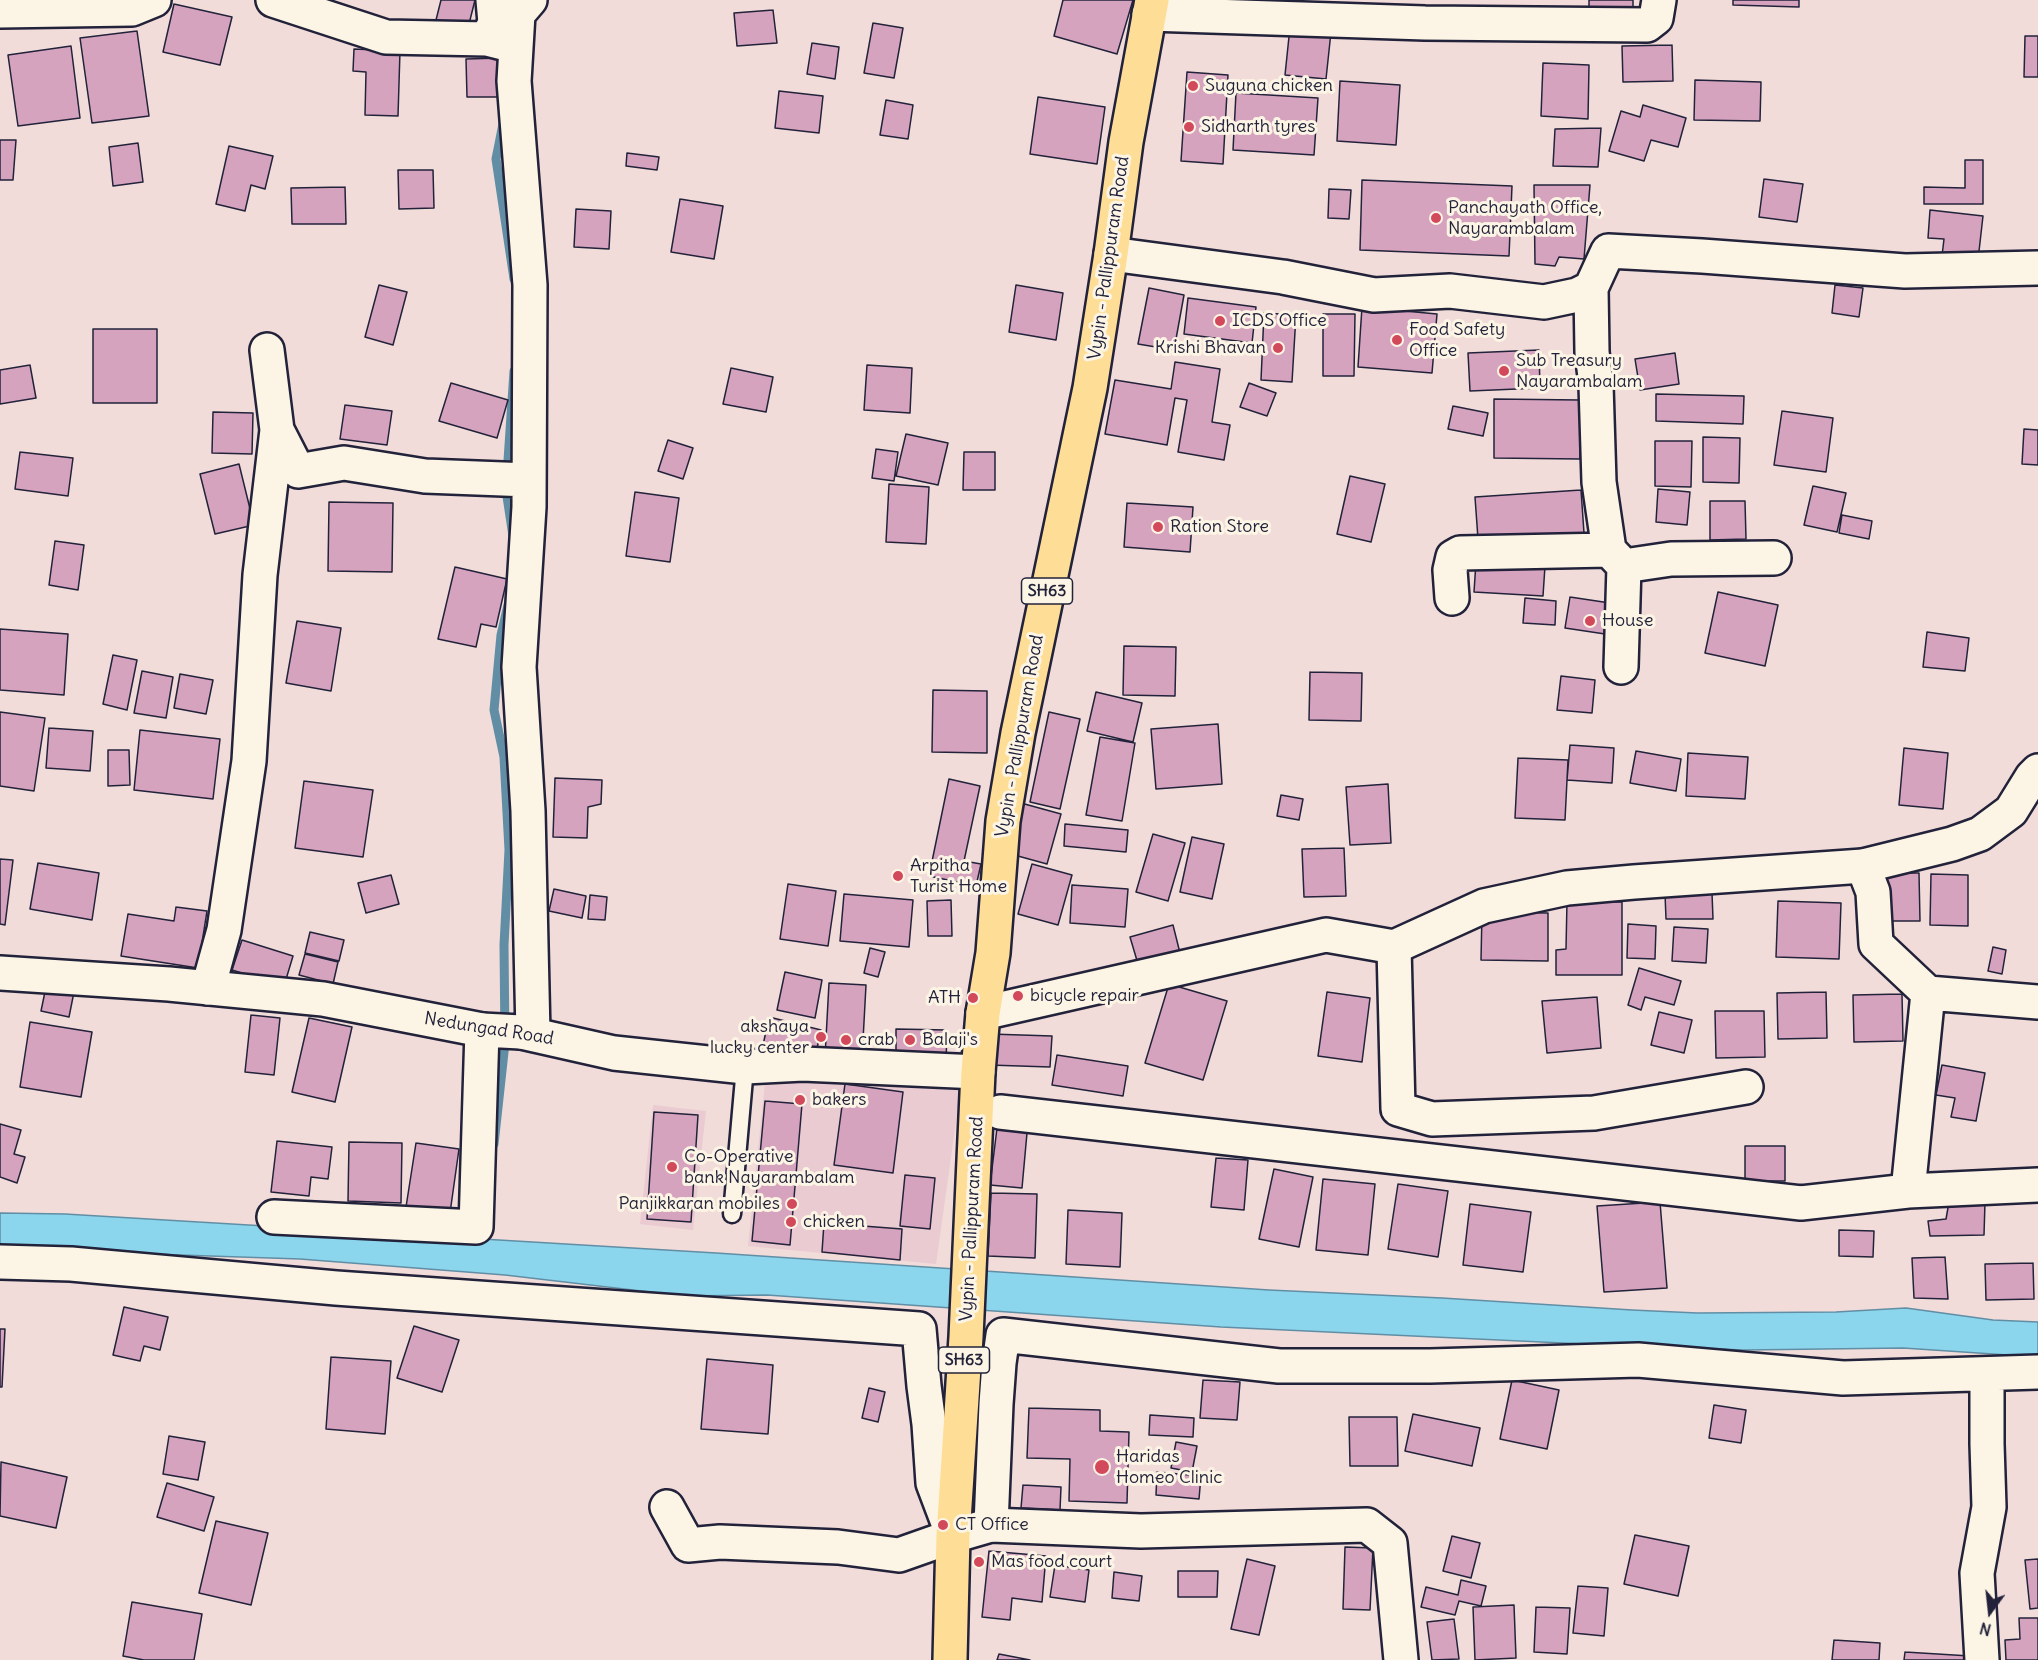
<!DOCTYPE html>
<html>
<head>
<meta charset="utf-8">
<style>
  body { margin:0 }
  #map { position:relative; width:2038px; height:1660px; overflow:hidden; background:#f1dcd9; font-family:Delius,sans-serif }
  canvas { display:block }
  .north { position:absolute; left:1960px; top:1582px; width:60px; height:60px; -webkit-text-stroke:4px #fcf5e5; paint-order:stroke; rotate:195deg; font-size:16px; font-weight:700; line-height:24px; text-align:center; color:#22223b }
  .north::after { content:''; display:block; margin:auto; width:21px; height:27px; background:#22223b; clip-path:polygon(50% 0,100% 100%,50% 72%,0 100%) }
</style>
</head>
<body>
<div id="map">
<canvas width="2038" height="1660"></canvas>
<div class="north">N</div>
</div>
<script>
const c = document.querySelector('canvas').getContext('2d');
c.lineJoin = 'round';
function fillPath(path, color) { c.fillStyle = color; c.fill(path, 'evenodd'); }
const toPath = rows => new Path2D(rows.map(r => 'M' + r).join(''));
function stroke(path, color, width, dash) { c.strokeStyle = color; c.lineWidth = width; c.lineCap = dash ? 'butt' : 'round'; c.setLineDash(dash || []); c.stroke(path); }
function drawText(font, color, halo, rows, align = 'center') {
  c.font = font + ' Delius,sans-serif'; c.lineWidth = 6; c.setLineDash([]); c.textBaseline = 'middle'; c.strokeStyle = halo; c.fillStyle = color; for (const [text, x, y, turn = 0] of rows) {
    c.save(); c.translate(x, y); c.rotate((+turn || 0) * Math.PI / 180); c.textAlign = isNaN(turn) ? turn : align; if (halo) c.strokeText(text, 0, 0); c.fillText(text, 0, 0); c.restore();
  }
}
fillPath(toPath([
  [767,1063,962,1079,936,1264,748,1246],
  [653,1105,706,1111,693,1230,640,1224]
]), '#e9cbd1');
const water = toPath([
  [0,1213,65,1214,716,1253,1269,1290,1442,1298,1632,1310,1697,1313,1836,1312,1906,1308,1993,1320,2038,1322,2038,1357,1903,1348,1744,1350,1584,1344,1221,1327,767,1295,684,1296,505,1275,300,1259,0,1249,0,1213]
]);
fillPath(water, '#8bd6ec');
stroke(water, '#618ea5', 1.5);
stroke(toPath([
  [503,124,496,159,514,279],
  [513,536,506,490,514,371],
  [494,1144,505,1043,504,945,509,850,504,757,494,710,501,635,508,605]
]), '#618ea5', 9);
const building = toPath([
  [441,0,475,0,468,28,436,20,441,0],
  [1063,0,1133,0,1117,54,1054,36,1063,0],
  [1589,0,1633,0,1633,15,1589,15,1589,0],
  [1733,0,1799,0,1799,7,1733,5,1733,0],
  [174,4,232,17,220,65,163,52,174,4],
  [773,10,777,43,737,46,734,13,773,10],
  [873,23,903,28,894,78,864,73,873,23],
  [1290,27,1331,32,1326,79,1285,75,1290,27],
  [137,31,149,116,92,123,80,38,137,31],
  [2025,36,2038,36,2038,77,2024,77,2025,36],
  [812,43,839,47,835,79,807,74,812,43],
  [1672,45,1673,81,1623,82,1622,46,1672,45],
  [71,46,80,118,18,126,8,55,71,46],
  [354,49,400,51,398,116,365,115,366,72,353,71,354,49],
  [501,58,502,97,467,97,466,59,501,58],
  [1543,63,1589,65,1588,119,1541,116,1543,63],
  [1187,72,1228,75,1223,164,1181,161,1187,72],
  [1695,80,1761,82,1760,121,1694,120,1695,80],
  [1340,81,1400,85,1396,145,1337,141,1340,81],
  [779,91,823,96,819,133,775,128,779,91],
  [1236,93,1318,98,1314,155,1233,150,1236,93],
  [1038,97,1105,107,1097,164,1030,154,1038,97],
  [886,100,913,105,908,139,880,135,886,100],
  [1643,105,1686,118,1678,147,1651,140,1644,161,1609,151,1621,111,1640,117,1643,105],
  [1601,128,1598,167,1553,166,1555,129,1601,128],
  [0,140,16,140,13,180,0,180,0,140],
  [138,143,143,182,113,186,109,147,138,143],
  [229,146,273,156,265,189,251,185,245,211,216,204,229,146],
  [627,153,659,157,657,170,626,166,627,153],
  [1965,160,1983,160,1983,204,1924,204,1924,187,1965,188,1965,160],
  [398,170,433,170,434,208,399,209,398,170],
  [1764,179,1803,184,1797,222,1759,217,1764,179],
  [1362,180,1512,186,1509,256,1360,250,1362,180],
  [1534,185,1590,185,1584,259,1559,257,1555,266,1535,264,1534,185],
  [345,187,346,224,292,224,291,188,345,187],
  [1329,189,1351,190,1349,219,1328,218,1329,189],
  [680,199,723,206,714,259,671,252,680,199],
  [576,209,611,211,609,249,574,247,576,209],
  [1930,210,1983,216,1978,260,1942,256,1944,239,1928,238,1930,210],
  [379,285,407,292,393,345,365,337,379,285],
  [1016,285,1063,293,1056,340,1009,332,1016,285],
  [1835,285,1863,288,1859,317,1832,313,1835,285],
  [1149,288,1184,295,1174,350,1138,344,1149,288],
  [1188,298,1256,307,1252,343,1184,334,1188,298],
  [1362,307,1437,314,1432,373,1358,367,1362,307],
  [1264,313,1296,315,1292,382,1261,380,1264,313],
  [1323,314,1355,314,1354,376,1323,376,1323,314],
  [93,329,157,329,157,403,93,403,93,329],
  [1539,350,1540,388,1470,391,1468,353,1539,350],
  [1675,353,1679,384,1640,390,1635,359,1675,353],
  [1175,362,1220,369,1212,422,1230,425,1224,460,1178,452,1187,400,1175,398,1167,445,1105,434,1115,380,1171,389,1175,362],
  [30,365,36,398,0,404,0,370,30,365],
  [867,365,912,368,910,413,864,410,867,365],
  [731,368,773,377,766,412,723,404,731,368],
  [451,383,508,400,497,438,439,421,451,383],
  [1249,383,1276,393,1267,416,1240,407,1249,383],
  [1656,394,1744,396,1743,424,1656,421,1656,394],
  [1494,399,1580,400,1580,459,1494,458,1494,399],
  [345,405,392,411,387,445,340,439,345,405],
  [1453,406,1488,413,1483,436,1448,429,1453,406],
  [1782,411,1833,418,1826,472,1774,465,1782,411],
  [213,412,253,413,252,454,212,453,213,412],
  [2024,429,2038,430,2038,465,2022,464,2024,429],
  [906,434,948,443,938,485,896,476,906,434],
  [1703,437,1740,438,1739,483,1703,482,1703,437],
  [668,440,693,448,683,479,658,471,668,440],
  [1655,441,1692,441,1691,487,1655,486,1655,441],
  [876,449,898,452,894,481,872,478,876,449],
  [20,452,73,458,68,496,15,489,20,452],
  [964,452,995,452,995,490,963,490,964,452],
  [239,464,254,525,215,534,200,474,239,464],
  [1350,476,1385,484,1371,542,1337,534,1350,476],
  [889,484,929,487,926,544,886,542,889,484],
  [1813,486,1846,493,1837,532,1804,525,1813,486],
  [1658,489,1690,492,1687,525,1656,522,1658,489],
  [1581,490,1584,533,1478,539,1475,497,1581,490],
  [635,492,679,498,670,562,626,556,635,492],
  [1710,501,1745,501,1746,539,1710,540,1710,501],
  [329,502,393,503,392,572,328,571,329,502],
  [1127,503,1193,507,1190,552,1124,547,1127,503],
  [1842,515,1872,521,1869,539,1839,533,1842,515],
  [55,541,84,545,78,590,49,585,55,541],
  [1476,562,1545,566,1543,596,1474,592,1476,562],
  [455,567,507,579,496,627,481,624,476,647,438,639,455,567],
  [1718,592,1778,605,1765,666,1705,653,1718,592],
  [1570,597,1610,603,1605,634,1565,628,1570,597],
  [1525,598,1556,601,1555,625,1523,623,1525,598],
  [297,621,341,628,331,691,286,683,297,621],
  [0,629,68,634,64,695,0,690,0,629],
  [1927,632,1969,638,1965,671,1923,667,1927,632],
  [1124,646,1176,647,1175,696,1123,695,1124,646],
  [113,655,137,660,127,710,103,704,113,655],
  [142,671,173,677,166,718,134,713,142,671],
  [1310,672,1362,673,1361,721,1309,720,1310,672],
  [180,674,213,680,206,714,174,708,180,674],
  [1561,676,1595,680,1592,713,1557,710,1561,676],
  [933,690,987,691,987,753,932,752,933,690],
  [1096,692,1142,703,1133,742,1087,731,1096,692],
  [0,712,45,718,34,791,0,786,0,712],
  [1049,712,1080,719,1060,809,1030,802,1049,712],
  [1218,724,1222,784,1156,789,1151,729,1218,724],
  [49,728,93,731,90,771,46,768,49,728],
  [140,730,220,739,213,799,134,790,140,730],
  [1100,737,1135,743,1122,821,1086,815,1100,737],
  [1570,745,1614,748,1612,783,1567,780,1570,745],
  [1904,748,1948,753,1943,809,1899,805,1904,748],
  [108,750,129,750,130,785,108,786,108,750],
  [1636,751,1681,759,1676,791,1630,783,1636,751],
  [1688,753,1748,757,1745,799,1686,796,1688,753],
  [1518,758,1568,760,1565,820,1515,818,1518,758],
  [555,778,602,780,601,804,588,807,587,838,553,837,555,778],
  [949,779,980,786,964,861,981,864,976,886,929,876,949,779],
  [304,781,373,790,363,857,295,848,304,781],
  [1388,784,1391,843,1350,845,1346,787,1388,784],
  [1281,795,1303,799,1299,820,1277,816,1281,795],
  [1021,803,1061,814,1047,864,1007,853,1021,803],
  [1065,824,1128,830,1126,852,1064,846,1065,824],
  [1153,834,1185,843,1168,901,1136,892,1153,834],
  [1192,837,1224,844,1212,899,1180,892,1192,837],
  [1344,848,1346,896,1304,897,1302,849,1344,848],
  [0,859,13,860,5,925,0,924,0,859],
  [38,863,99,873,92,920,30,909,38,863],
  [1032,864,1072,875,1058,925,1018,914,1032,864],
  [1885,873,1919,873,1920,921,1885,921,1885,873],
  [1931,874,1968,875,1968,926,1930,925,1931,874],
  [391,875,399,904,366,913,358,883,391,875],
  [788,884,836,891,828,946,780,939,788,884],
  [1072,885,1128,889,1125,927,1070,923,1072,885],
  [554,889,586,896,582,918,549,911,554,889],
  [1712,893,1713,919,1666,919,1665,894,1712,893],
  [844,894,913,900,909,947,840,941,844,894],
  [590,895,607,897,605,920,588,919,590,895],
  [951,900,952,936,928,936,927,901,951,900],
  [1567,901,1622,902,1622,975,1556,975,1556,950,1566,949,1567,901],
  [1778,901,1841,903,1839,959,1776,957,1778,901],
  [176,907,207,911,198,968,121,956,128,914,174,921,176,907],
  [1482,912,1548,913,1548,961,1481,960,1482,912],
  [1628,924,1656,926,1655,959,1627,958,1628,924],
  [1173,925,1180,953,1138,964,1130,937,1173,925],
  [1674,927,1708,929,1706,963,1672,961,1674,927],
  [310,932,344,940,339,961,305,953,310,932],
  [242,940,293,956,284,986,232,970,242,940],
  [1993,947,2006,950,2002,974,1988,971,1993,947],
  [870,948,885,952,878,977,864,973,870,948],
  [305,954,338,962,333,984,299,975,305,954],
  [1639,968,1681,981,1674,1005,1645,997,1641,1010,1628,1005,1639,968],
  [785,972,822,980,815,1018,777,1010,785,972],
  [829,983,866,985,862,1059,825,1057,829,983],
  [1169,984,1227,1001,1203,1080,1145,1063,1169,984],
  [46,987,74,992,69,1017,41,1011,46,987],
  [1327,992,1370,998,1362,1062,1318,1056,1327,992],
  [1826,992,1827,1038,1778,1039,1777,993,1826,992],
  [1902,994,1903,1041,1854,1042,1853,995,1902,994],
  [1597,997,1601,1048,1547,1053,1542,1001,1597,997],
  [1715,1011,1764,1011,1765,1057,1716,1058,1715,1011],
  [1659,1012,1692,1020,1684,1053,1651,1045,1659,1012],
  [251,1015,280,1018,274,1075,245,1072,251,1015],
  [769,1017,821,1030,814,1062,762,1050,769,1017],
  [309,1018,352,1027,335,1102,292,1092,309,1018],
  [30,1022,92,1032,81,1097,20,1087,30,1022],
  [896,1029,947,1030,946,1063,896,1061,896,1029],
  [990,1034,1052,1036,1050,1067,989,1065,990,1034],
  [1057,1055,1128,1066,1123,1096,1052,1085,1057,1055],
  [1942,1065,1985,1073,1976,1121,1951,1117,1955,1098,1936,1095,1942,1065],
  [845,1084,903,1092,893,1173,834,1165,845,1084],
  [765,1101,802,1104,790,1245,752,1241,765,1101],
  [654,1112,698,1115,691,1222,647,1219,654,1112],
  [998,1120,1028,1122,1022,1188,990,1185,998,1120],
  [0,1124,21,1130,14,1154,25,1157,17,1183,0,1177,0,1124],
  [277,1141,332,1147,328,1179,311,1177,309,1196,271,1192,277,1141],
  [349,1142,402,1143,401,1203,348,1201,349,1142],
  [416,1143,459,1149,450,1213,406,1207,416,1143],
  [1745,1146,1785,1146,1785,1181,1745,1181,1745,1146],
  [1216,1158,1248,1160,1244,1210,1211,1207,1216,1158],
  [1274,1169,1313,1177,1299,1247,1259,1239,1274,1169],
  [905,1175,935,1178,930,1229,900,1226,905,1175],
  [1323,1179,1375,1184,1368,1255,1316,1250,1323,1179],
  [1398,1184,1448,1191,1438,1257,1388,1249,1398,1184],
  [991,1193,1037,1194,1035,1258,988,1256,991,1193],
  [1660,1202,1667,1288,1604,1292,1597,1206,1660,1202],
  [1949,1202,1985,1202,1984,1235,1930,1236,1928,1221,1946,1219,1949,1202],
  [1470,1204,1531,1212,1523,1272,1463,1265,1470,1204],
  [1068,1210,1122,1213,1120,1267,1066,1264,1068,1210],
  [824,1223,902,1229,900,1260,822,1252,824,1223],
  [1839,1230,1874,1231,1873,1257,1839,1256,1839,1230],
  [1945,1257,1948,1299,1914,1298,1912,1258,1945,1257],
  [2033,1263,2034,1299,1986,1300,1985,1264,2033,1263],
  [124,1307,168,1317,160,1350,144,1346,140,1361,113,1355,124,1307],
  [414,1326,459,1340,442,1392,397,1378,414,1326],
  [0,1329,5,1329,2,1387,0,1387,0,1329],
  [331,1357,391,1361,385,1434,326,1429,331,1357],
  [707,1359,773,1365,768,1434,701,1429,707,1359],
  [1203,1380,1240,1382,1237,1420,1200,1418,1203,1380],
  [1512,1380,1559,1390,1547,1449,1500,1439,1512,1380],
  [869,1388,885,1392,878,1422,862,1418,869,1388],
  [1714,1405,1746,1410,1741,1443,1709,1438,1714,1405],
  [1029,1408,1100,1410,1100,1431,1129,1432,1127,1503,1069,1501,1070,1459,1027,1458,1029,1408],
  [1413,1414,1480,1428,1472,1466,1405,1451,1413,1414],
  [1150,1415,1194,1418,1193,1437,1149,1435,1150,1415],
  [1349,1417,1397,1417,1398,1466,1350,1466,1349,1417],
  [169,1436,205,1442,198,1480,163,1474,169,1436],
  [1176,1442,1197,1446,1192,1472,1171,1468,1176,1442],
  [1,1462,67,1477,56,1528,0,1516,1,1462],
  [1157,1472,1201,1476,1199,1499,1156,1495,1157,1472],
  [167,1483,214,1497,204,1531,157,1517,167,1483],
  [1023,1485,1061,1487,1060,1510,1021,1508,1023,1485],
  [216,1521,268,1533,251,1605,199,1593,216,1521],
  [1635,1535,1689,1546,1678,1596,1624,1584,1635,1535],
  [1452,1536,1480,1543,1471,1578,1443,1571,1452,1536],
  [1345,1547,1373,1548,1370,1610,1343,1609,1345,1547],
  [989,1551,1046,1556,1042,1602,1012,1598,1010,1620,982,1617,989,1551],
  [1247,1559,1275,1566,1259,1635,1231,1629,1247,1559],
  [2038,1559,2038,1608,2030,1609,2025,1560,2038,1559],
  [1055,1565,1089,1570,1085,1602,1050,1597,1055,1565],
  [1178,1571,1218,1571,1217,1597,1178,1597,1178,1571],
  [1114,1572,1142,1576,1139,1601,1112,1598,1114,1572],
  [1461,1580,1486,1586,1481,1606,1459,1601,1455,1615,1421,1607,1426,1587,1458,1595,1461,1580],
  [1578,1586,1608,1588,1604,1636,1573,1633,1578,1586],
  [132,1602,202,1614,194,1660,144,1660,123,1656,132,1602],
  [1514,1605,1516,1658,1475,1660,1473,1607,1514,1605],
  [1536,1607,1570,1608,1567,1654,1534,1652,1536,1607],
  [2019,1618,2038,1618,2038,1660,2006,1660,2005,1640,2020,1639,2019,1618],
  [1454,1619,1459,1659,1432,1660,1427,1622,1454,1619],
  [1834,1640,1880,1643,1879,1660,1832,1660,1834,1640],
  [1905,1652,1970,1656,1970,1660,1904,1660,1905,1652],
  [999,1654,1030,1660,997,1660,999,1654]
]);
fillPath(building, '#d6a3be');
stroke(building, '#22223b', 1.5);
const lane = toPath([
  [732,1214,745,1067]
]);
const street = toPath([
  [273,0,386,37,487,39,515,46],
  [530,0,518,14,514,81,530,285,529,507,519,667,528,811,533,1034],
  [0,11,132,9,154,0],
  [1149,14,1425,23,1647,25,1656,18,1659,0],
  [487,39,495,23,493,0],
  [1111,254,1283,277,1374,295,1450,291,1544,302,1577,295,1591,288,1592,352,1596,385,1599,482,1609,550,1460,553,1453,557,1450,570,1452,598],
  [1591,288,1608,251,1702,256,1905,271,2038,268],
  [277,430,298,471,344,463,425,476,529,480],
  [1609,550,1624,566,1621,667],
  [1624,566,1671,559,1774,558],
  [1863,866,1873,892,1876,944,1928,993,2038,1002],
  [1394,947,1398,1109,1432,1119,1594,1113,1746,1087],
  [208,988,224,930,249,761,260,575,277,430,267,350],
  [1000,1112,1801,1203,1908,1191,2038,1185],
  [1908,1191,1928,993],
  [274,1217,476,1227,482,1030,521,1032],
  [0,1262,71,1264,336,1288,919,1329,924,1386,929,1424,933,1483,953,1536,899,1555,838,1547,720,1542,688,1545,667,1507],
  [991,1525,996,1404,999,1363,1003,1335,1279,1366,1430,1366,1638,1360,1843,1378,2038,1372],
  [1982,1660,1977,1573,1989,1507,1987,1444,1987,1374]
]);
const secondary = toPath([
  [0,973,169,984,323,999,482,1030],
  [983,1013,1326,935,1394,947,1484,906,1567,888,1634,882,1863,866,1952,844,1980,834,2011,811,2032,777,2038,771],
  [521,1032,614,1053,745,1067,803,1064,978,1072],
  [953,1536,991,1525,1141,1531,1367,1525,1390,1543,1401,1660]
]);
const primary = toPath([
  [950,1660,953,1536,966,1337,978,1072,983,1013,993,953,1003,821,1018,733,1090,388,1111,254,1126,142,1152,0]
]);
stroke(lane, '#22223b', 21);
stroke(street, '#22223b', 38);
stroke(secondary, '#22223b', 38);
stroke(primary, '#22223b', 38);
stroke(lane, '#fcf5e5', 16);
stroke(street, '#fcf5e5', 33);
stroke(secondary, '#fcf5e5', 33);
stroke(primary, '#fedd96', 33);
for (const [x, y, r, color] of [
  [1193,86,6,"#d1495b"],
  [1189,127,6,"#d1495b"],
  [1436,218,6,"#d1495b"],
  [1220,321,6,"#d1495b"],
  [1397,340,6,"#d1495b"],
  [1278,348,6,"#d1495b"],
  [1504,371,6,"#d1495b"],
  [1158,527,6,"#d1495b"],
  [1590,621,6,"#d1495b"],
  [898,876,6,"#d1495b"],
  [1018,996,6,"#d1495b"],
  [973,998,6,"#d1495b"],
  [821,1037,6,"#d1495b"],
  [846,1040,6,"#d1495b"],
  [910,1040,6,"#d1495b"],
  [800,1100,6,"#d1495b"],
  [672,1167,6,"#d1495b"],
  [792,1204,6,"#d1495b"],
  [791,1222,6,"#d1495b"],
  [1102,1467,8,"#d1495b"],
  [943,1525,6,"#d1495b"],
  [979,1562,6,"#d1495b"]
]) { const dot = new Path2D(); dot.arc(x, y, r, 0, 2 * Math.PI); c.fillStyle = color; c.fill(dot); stroke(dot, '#fcf5e5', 2); }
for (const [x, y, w] of [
  [1047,591,51],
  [964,1360,51]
]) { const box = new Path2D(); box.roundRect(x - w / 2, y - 13, w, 26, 4.5); c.fillStyle = '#fcf5e5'; c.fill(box); stroke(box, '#22223b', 1.5); }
drawText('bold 16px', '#22223b', null, [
  ["SH63",1047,591],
  ["SH63",964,1360]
]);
drawText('18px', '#22223b', '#fcf5e5', [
  ["Suguna chicken",1205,86],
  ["Sidharth tyres",1201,127],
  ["Panchayath Office,",1448,208],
  ["Nayarambalam",1448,229],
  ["ICDS Office",1232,321],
  ["Food Safety",1409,330],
  ["Office",1409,351],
  ["Krishi Bhavan",1266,348,"right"],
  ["Sub Treasury",1516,361],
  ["Nayarambalam",1516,382],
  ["Ration Store",1170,527],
  ["House",1602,621],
  ["Arpitha",910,866],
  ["Turist Home",910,887],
  ["bicycle repair",1030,996],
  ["ATH",961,998,"right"],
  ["akshaya",809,1027,"right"],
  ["lucky center",809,1048,"right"],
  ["crab",858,1040],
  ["Balaji's",922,1040],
  ["bakers",812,1100],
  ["Co-Operative",684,1157],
  ["bank Nayarambalam",684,1178],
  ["Panjikkaran mobiles",780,1204,"right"],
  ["chicken",803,1222],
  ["Haridas",1116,1457],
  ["Homeo Clinic",1116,1478],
  ["CT Office",955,1525],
  ["Mas food court",991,1562]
], 'left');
drawText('18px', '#22223b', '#fcf5e5', [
  ["Vypin - Pallippuram Road",1109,258,-82],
  ["Vypin - Pallippuram Road",1020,736,-80],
  ["Nedungad Road",489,1029,9],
  ["Vypin - Pallippuram Road",972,1219,-87]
]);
</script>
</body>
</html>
